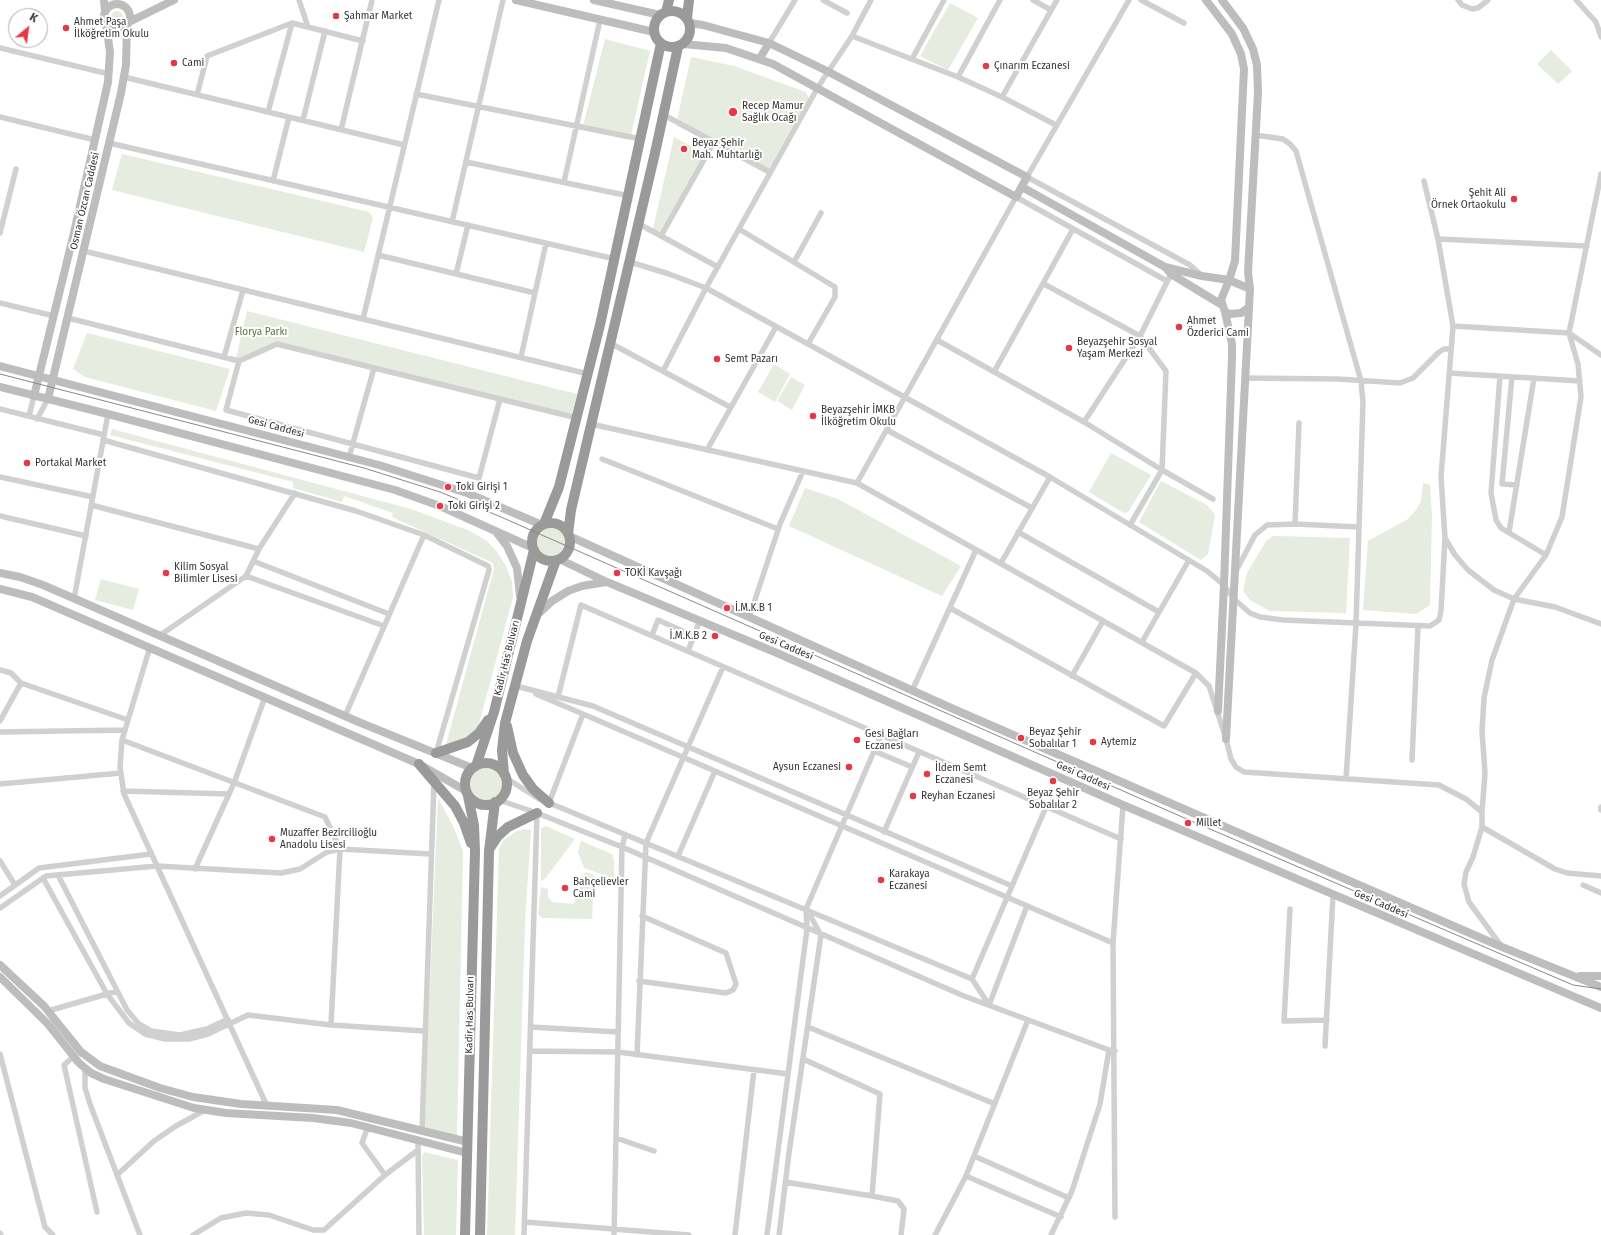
<!DOCTYPE html>
<html>
<head>
<meta charset="utf-8">
<style>
  body { margin:0 }
  #map { position:relative; width:1601px; height:1235px; overflow:hidden; background:#fff; font-family:"Fira Sans",sans-serif }
  canvas { display:block }
  .north { position:absolute; left:8px; top:8px; width:40px; height:40px; box-sizing:border-box; background:#fff; border:1px solid #adadad; border-radius:50%; rotate:29deg; font-size:11px; font-weight:700; line-height:16px; text-align:center; color:#333 }
  .north::after { content:''; display:block; margin:auto; width:14px; height:18px; background:#e63946; clip-path:polygon(50% 0,100% 100%,50% 72%,0 100%) }
</style>
</head>
<body>
<div id="map">
<canvas width="1601" height="1235"></canvas>
<div class="north">K</div>
</div>
<script>
const c = document.querySelector('canvas').getContext('2d');
c.lineJoin = 'round';
function fillPath(path, color) { c.fillStyle = color; c.fill(path, 'evenodd'); }
const toPath = rows => new Path2D(rows.map(r => 'M' + r).join(''));
function stroke(path, color, width, dash) { c.strokeStyle = color; c.lineWidth = width; c.lineCap = dash ? 'butt' : 'round'; c.setLineDash(dash || []); c.stroke(path); }
function drawText(font, color, halo, rows, align = 'center') {
  c.font = font + ' "Fira Sans",sans-serif'; c.lineWidth = 4; c.setLineDash([]); c.textBaseline = 'middle'; c.strokeStyle = halo; c.fillStyle = color; for (const [text, x, y, turn = 0] of rows) {
    c.save(); c.translate(x, y); c.rotate((+turn || 0) * Math.PI / 180); c.textAlign = isNaN(turn) ? turn : align; if (halo) c.strokeText(text, 0, 0); c.fillText(text, 0, 0); c.restore();
  }
}
fillPath(toPath([
  [950,3,978,18,948,70,920,56],
  '111 17a6 6 0 1 1 12 0a6 6 0 1 1-12 0Z',
  [605,39,650,51,630,140,582,130],
  [1551,50,1572,71,1558,84,1537,64],
  [691,57,734,66,806,92,809,99,766,174,676,125],
  [674,137,709,156,662,239,652,233],
  [122,154,369,212,373,218,364,252,112,190],
  [247,311,577,394,571,419,276,346,235,363],
  [87,333,230,369,216,411,85,377,73,369],
  [774,364,790,374,775,402,758,392],
  [791,377,805,385,792,410,777,401],
  [112,429,411,509,470,531,487,541,497,552,506,566,512,582,513,597,479,724,476,730,464,740,445,748,494,569,493,563,392,517,393,513,344,496,342,502,293,488,293,482,110,435],
  [1111,453,1151,475,1128,512,1124,513,1089,492],
  [1161,481,1207,505,1215,515,1208,554,1201,560,1139,522],
  [1423,483,1430,485,1432,515,1430,605,1416,614,1363,610,1368,541,1408,519,1416,510,1421,501],
  [805,488,838,499,961,566,942,596,789,526],
  '537 542a14 14 0 1 1 28 0a14 14 0 1 1-28 0Z',
  [1273,536,1350,538,1346,613,1270,611,1250,600,1243,591,1247,573,1266,541],
  [101,579,139,589,133,610,95,600],
  '470 784a16 16 0 1 1 32 0a16 16 0 1 1-32 0Z',
  [438,798,454,828,463,851,457,1136,424,1127],
  [546,826,575,839,545,879,541,881,541,828],
  [524,829,531,830,525,922,515,1235,487,1235,499,849,503,841,515,832],
  [581,841,612,854,614,860,614,878,584,868,578,852],
  [585,872,594,875,592,919,542,918,538,914,541,887,548,889,548,897,552,902,574,904],
  [424,1152,458,1160,456,1235,424,1235,422,1157]
]), '#e6ecdf');
stroke(toPath([
  [299,0,308,27],
  [823,0,847,13],
  [1033,0,1051,10],
  [1129,0,1027,177,1190,265,1201,275],
  [1141,0,1184,23],
  [1458,0,1462,5,1472,9,1478,8,1488,0],
  [1576,0,1596,22,1601,37],
  [852,36,958,77,1002,97,1056,125],
  [769,43,795,0],
  [0,48,109,74],
  [912,59,944,0],
  [124,77,404,145],
  [958,77,1000,0],
  [416,94,641,139],
  [197,95,207,56,292,23],
  [1002,97,1057,0],
  [268,112,292,23,363,41],
  [664,115,770,172],
  [0,117,95,140],
  [303,120,325,31],
  [341,130,372,0],
  [1255,135,1283,139,1290,144,1296,151,1361,381,1363,402,1359,527,1356,624,1346,779],
  [109,143,615,259],
  [466,162,629,196],
  [273,181,289,117],
  [564,182,600,20],
  [452,222,503,0],
  [639,224,718,267],
  [739,229,835,287,835,297,808,344],
  [0,233,16,169],
  [661,236,714,142],
  [1438,239,1587,246],
  [84,251,588,374],
  [378,255,535,293],
  [630,262,669,274,706,288,1050,477,1207,571,1224,585,1234,599,1250,613,1260,617,1283,620,1430,626,1439,620,1441,611,1445,538,1441,477,1453,326,1438,239,1424,181],
  [794,262,821,213],
  [456,274,468,225],
  [1044,284,1140,336,1166,371,1162,470,1130,525],
  [0,303,54,316],
  [68,318,239,361,277,344,577,418],
  [363,319,439,0],
  [1453,326,1569,333,1601,355],
  [937,340,1084,422,1162,470,1213,499],
  [610,343,730,407],
  [224,357,243,290],
  [521,357,546,243],
  [239,361,226,410,479,478,500,399],
  [663,371,706,288,818,87,852,36,871,0],
  [994,372,1073,229],
  [1449,373,1580,381],
  [1500,376,1491,493,1496,520,1501,528,1546,555],
  [1512,377,1502,484,1517,485],
  [1245,378,1338,379,1400,383,1413,378,1439,352,1444,349,1451,349],
  [0,409,104,435],
  [29,416,34,396],
  [37,419,48,399],
  [1084,422,1140,336,1171,274],
  [591,424,857,483,1196,673,1209,686,1226,739,1231,759,1236,767,1244,772,1439,785,1466,799,1482,812],
  [887,430,1032,508],
  [103,440,356,511,424,535,488,566,489,570,436,753],
  [707,450,776,327],
  [349,457,374,368],
  [602,459,778,529],
  [0,477,93,497],
  [857,483,1016,197,1167,281],
  [91,505,259,549],
  [0,516,86,536],
  [1295,524,1299,423],
  [1018,532,1159,612],
  [1509,532,1534,378],
  [1445,538,1455,555,1468,570,1494,590,1514,599,1555,607,1601,624],
  [253,561,389,614],
  [1001,563,1050,477],
  [1236,571,1255,535,1267,525,1295,524,1359,527],
  [246,576,384,626],
  [74,599,108,414],
  [950,608,1164,726,1196,673],
  [749,618,780,524,803,471],
  [652,635,658,620,694,636],
  [159,636,246,576,259,549,295,493],
  [1142,642,1189,560],
  [150,647,122,740,120,767,124,794,267,1106],
  [688,651,700,620],
  [0,670,11,673,21,683,0,721],
  [1072,676,1103,621],
  [21,683,128,720],
  [516,686,593,706,1012,886],
  [912,691,976,550],
  [536,694,583,714],
  [558,697,581,605,1121,839],
  [345,716,424,535],
  [0,732,125,730],
  [874,751,912,767],
  [1412,760,1418,626],
  [506,778,539,799],
  [0,784,121,773],
  [123,791,229,794],
  [499,800,537,813,622,847,964,996,1109,1050,1115,1051],
  [547,802,972,979,989,1005],
  [549,803,583,714,1113,943],
  [1601,807,1601,810],
  [1482,827,1555,869,1567,873,1601,876],
  [884,832,919,752],
  [678,856,715,771],
  [0,861,15,885],
  [195,869,234,783,265,697],
  [58,875,127,1010,139,1024,151,1031,180,1035,207,1029,228,1019],
  [43,878,107,994,129,1023,145,1034,165,1039,189,1039,208,1034,248,1015,331,1025,340,849,325,817,122,740],
  [1583,885,1601,893],
  [0,896,39,868,151,854],
  [0,908,46,876,157,866,281,873,300,869,327,852,340,849,431,854],
  [1290,909,1284,1021,1327,1020],
  [1502,947,1469,902,1464,884,1466,872,1473,857,1482,827,1482,812,1485,773,1482,731,1484,698,1492,660,1514,599,1546,555,1562,517,1581,397,1578,364,1569,333,1601,174],
  [972,979,1046,807],
  [639,981,726,993,733,990,736,984,726,953,642,916],
  [989,1005,1027,906],
  [48,1011,117,991],
  [331,1025,425,1031],
  [531,1027,618,1032],
  [808,1027,995,1104],
  [1325,1046,1333,895],
  [530,1051,618,1052,788,1074],
  [0,1054,45,1227,53,1235],
  [637,1055,646,843,723,667],
  [73,1057,64,1065,97,1212],
  [803,1059,880,1094,872,1196],
  [85,1068,85,1088,90,1104,140,1235],
  [368,1126,362,1143,385,1175],
  [422,1130,434,782],
  [616,1138,654,1151],
  [418,1140,419,1235],
  [974,1156,1069,1198],
  [117,1175,154,1141,176,1126,205,1110],
  [966,1176,1061,1217],
  [785,1182,872,1196,898,1201,904,1209,901,1235],
  [1115,1217,1113,943,1123,805],
  [525,1222,689,1235],
  [0,1233,1,1235],
  [193,1235,221,1218,246,1213,269,1215,313,1230,324,1230,385,1175,418,1150],
  [524,1235,537,813],
  [614,1235,622,847,625,835],
  [735,1235,754,1070],
  [767,1235,807,929,806,909,881,735],
  [779,1235,789,1153,821,935,807,910],
  [935,1235,966,1176,1028,1020],
  [1051,1235,1072,1191,1100,1104,1109,1050]
]), '#d0d0d0', 5.5);
stroke(toPath([
  [104,0,105,12],
  [516,0,654,32],
  [594,0,660,15],
  [1222,0,1243,28,1253,49,1257,65,1258,93,1248,272,1250,289,1226,739],
  '104 17a13 13 0 1 1 26 0a13 13 0 1 1-26 0Z',
  [129,22,174,0],
  [683,44,726,48,773,64,1016,197,1027,177,827,71,769,43,703,25,690,23],
  [760,58,769,43],
  [1022,187,1165,267,1171,274,1222,305],
  [1165,267,1202,276,1229,280,1235,261,1244,69,1241,54,1232,34,1206,0],
  [1248,308,1241,313,1230,314,1225,312,1221,300,1229,280,1250,289],
  [0,366,379,465,467,493,542,525],
  [0,387,108,414,395,490,440,506,533,548],
  [34,396,73,237,108,82,110,52,106,24],
  [48,399,121,93,126,65,127,26],
  [497,533,507,546,517,568,520,596],
  [569,536,958,711,1502,947,1601,987],
  [559,559,607,582,777,653,1123,805,1601,1008],
  [0,573,20,577,43,585,361,723,472,768],
  [0,589,32,597,419,764,466,791],
  [537,615,552,601,568,591,582,586,606,582],
  [1218,711,1224,585,1232,357,1232,344,1225,312],
  [0,965,44,1006,81,1052,100,1066,160,1088,193,1097,241,1104,337,1110,468,1142],
  [1580,976,1601,976],
  [0,977,48,1024,79,1063,91,1073,104,1079,194,1108,226,1113,313,1118,351,1123,467,1153]
]), '#bdbdbd', 8);
stroke(toPath([
  '654 29a18 18 0 1 1 36 0a18 18 0 1 1-36 0Z',
  [666,12,669,0],
  [687,18,689,0],
  '532 542a19 19 0 1 1 38 0a19 19 0 1 1-38 0Z',
  [544,524,559,487,600,325,661,43],
  [568,534,571,510,655,153,678,47],
  [507,726,513,753,523,775,533,789,549,803],
  [436,753,468,742,479,733,488,720],
  '465 784a21 21 0 1 1 42 0a21 21 0 1 1-42 0Z',
  [419,764,455,806,464,823,471,843],
  [476,766,494,712,534,550],
  [504,774,502,750,505,723,527,641,556,560],
  [490,848,498,836,508,827,537,813],
  [465,1235,475,851,474,825,468,796],
  [480,1235,489,851,495,802]
]), '#9a9a9a', 10);
stroke(toPath([
  [0,374,364,468,440,492,501,517,1189,820,1573,985,1601,989]
]), '#888', 1);
for (const [x, y, r, color] of [
  [336,16,4,"#e63946"],
  [66,28,4,"#e63946"],
  [174,63,4,"#e63946"],
  [986,66,4,"#e63946"],
  [733,112,5,"#e63946"],
  [684,149,4,"#e63946"],
  [1514,199,4,"#e63946"],
  [1179,327,4,"#e63946"],
  [1069,348,4,"#e63946"],
  [717,359,4,"#e63946"],
  [813,416,4,"#e63946"],
  [27,463,4,"#e63946"],
  [448,487,4,"#e63946"],
  [440,506,4,"#e63946"],
  [166,573,4,"#e63946"],
  [617,573,4,"#e63946"],
  [727,608,4,"#e63946"],
  [715,636,4,"#e63946"],
  [1021,738,4,"#e63946"],
  [857,740,4,"#e63946"],
  [1093,742,4,"#e63946"],
  [849,767,4,"#e63946"],
  [927,774,4,"#e63946"],
  [1053,781,4,"#e63946"],
  [913,796,4,"#e63946"],
  [1188,823,4,"#e63946"],
  [272,839,4,"#e63946"],
  [881,880,4,"#e63946"],
  [565,888,4,"#e63946"]
]) { const dot = new Path2D(); dot.arc(x, y, r, 0, 2 * Math.PI); c.fillStyle = color; c.fill(dot); stroke(dot, '#fff', 1.5); }
drawText('10px', '#333', '#fff', [
  ["Şahmar Market",344,16],
  ["Ahmet Paşa",74,22],
  ["İlköğretim Okulu",74,34],
  ["Cami",182,63],
  ["Çınarım Eczanesi",994,66],
  ["Recep Mamur",742,106],
  ["Sağlık Ocağı",742,118],
  ["Beyaz Şehir",692,143],
  ["Mah. Muhtarlığı",692,155],
  ["Şehit Ali",1506,193,"right"],
  ["Örnek Ortaokulu",1506,205,"right"],
  ["Ahmet",1187,321],
  ["Özderici Cami",1187,333],
  ["Beyazşehir Sosyal",1077,342],
  ["Yaşam Merkezi",1077,354],
  ["Semt Pazarı",725,359],
  ["Beyazşehir İMKB",821,410],
  ["İlköğretim Okulu",821,422],
  ["Portakal Market",35,463],
  ["Toki Girişi 1",456,487],
  ["Toki Girişi 2",448,506],
  ["Kilim Sosyal",174,567],
  ["Bilimler Lisesi",174,579],
  ["TOKİ Kavşağı",625,573],
  ["İ.M.K.B 1",735,608],
  ["İ.M.K.B 2",707,636,"right"],
  ["Beyaz Şehir",1029,732],
  ["Sobalılar 1",1029,744],
  ["Gesi Bağları",865,734],
  ["Eczanesi",865,746],
  ["Aytemiz",1101,742],
  ["Aysun Eczanesi",841,767,"right"],
  ["İldem Semt",935,768],
  ["Eczanesi",935,780],
  ["Beyaz Şehir",1053,793,"center"],
  ["Sobalılar 2",1053,805,"center"],
  ["Reyhan Eczanesi",921,796],
  ["Millet",1196,823],
  ["Muzaffer Bezircilioğlu",280,833],
  ["Anadolu Lisesi",280,845],
  ["Karakaya",889,874],
  ["Eczanesi",889,886],
  ["Bahçelievler",573,882],
  ["Cami",573,894]
], 'left');
drawText('10px', '#333', '#fff', [
  ["Osman Özcan Caddesi",85,201,-77],
  ["Gesi Caddesi",276,427,15],
  ["Gesi Caddesi",786,646,23],
  ["Kadir Has Bulvarı",507,658,-76],
  ["Gesi Caddesi",1083,776,24],
  ["Gesi Caddesi",1381,904,23],
  ["Kadir Has Bulvarı",470,1015,-89]
]);
drawText('10px', '#56703f', '#fff', [
  ["Florya Parkı",261,332]
]);
</script>
</body>
</html>
